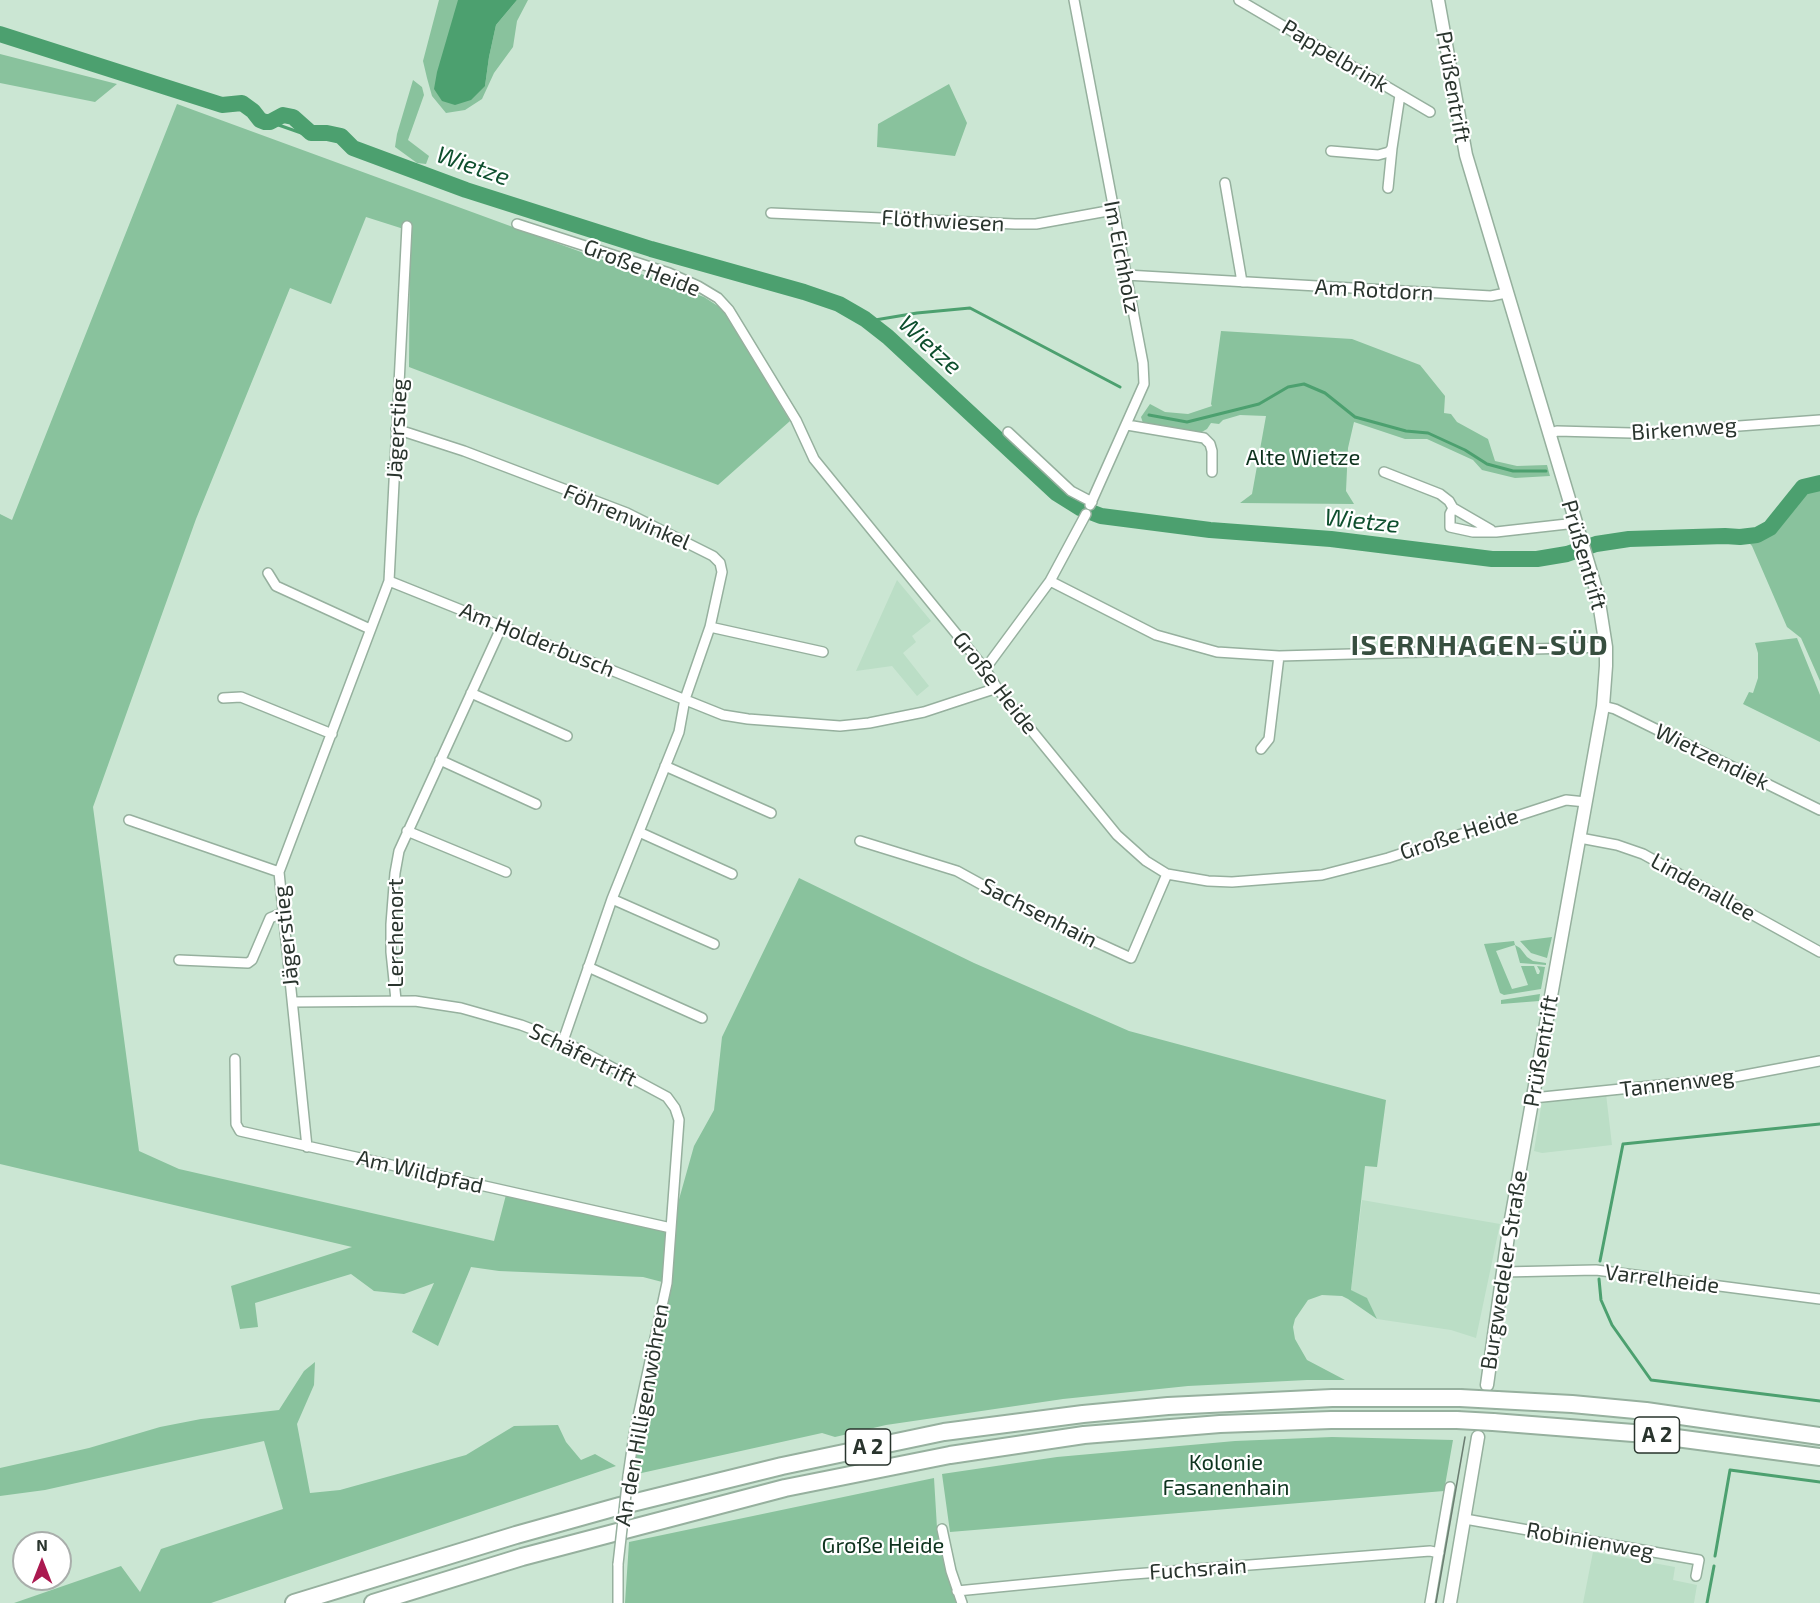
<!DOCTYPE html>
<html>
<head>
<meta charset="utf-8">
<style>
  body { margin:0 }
  #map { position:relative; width:1820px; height:1603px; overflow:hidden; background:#cbe6d3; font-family:"Exo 2",sans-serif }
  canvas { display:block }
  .north { position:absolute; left:12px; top:1531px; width:60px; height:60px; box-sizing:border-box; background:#fff; border:2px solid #a9aeab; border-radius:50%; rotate:0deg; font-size:16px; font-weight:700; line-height:24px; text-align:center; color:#29342d }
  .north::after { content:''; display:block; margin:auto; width:21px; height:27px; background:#ab1950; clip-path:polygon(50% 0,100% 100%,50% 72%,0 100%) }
</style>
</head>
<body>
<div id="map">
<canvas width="1820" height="1603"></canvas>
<div class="north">N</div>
</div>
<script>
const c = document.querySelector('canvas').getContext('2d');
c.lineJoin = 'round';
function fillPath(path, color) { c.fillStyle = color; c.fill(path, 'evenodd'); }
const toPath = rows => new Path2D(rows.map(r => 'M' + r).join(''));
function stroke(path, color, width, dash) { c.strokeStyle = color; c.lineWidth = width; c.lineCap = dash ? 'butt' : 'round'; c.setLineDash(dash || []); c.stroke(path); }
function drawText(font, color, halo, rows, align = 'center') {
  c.font = font + ' "Exo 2",sans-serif'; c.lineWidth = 4.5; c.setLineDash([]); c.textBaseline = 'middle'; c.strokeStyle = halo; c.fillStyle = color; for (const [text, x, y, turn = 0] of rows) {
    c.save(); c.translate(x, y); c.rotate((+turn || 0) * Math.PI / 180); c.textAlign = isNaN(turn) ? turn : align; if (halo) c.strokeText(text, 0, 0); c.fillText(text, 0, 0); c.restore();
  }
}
fillPath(toPath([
  [897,580,931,621,912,636,916,642,903,653,929,686,917,696,892,666,856,671],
  [1606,1094,1612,1145,1542,1153,1534,1151,1542,1101],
  [1362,1200,1500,1224,1476,1338,1451,1330,1377,1319,1367,1299,1351,1290],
  [1593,1552,1675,1567,1673,1580,1697,1585,1694,1603,1583,1603]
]), '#bbdec6');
fillPath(toPath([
  [439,0,458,0,485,86,489,57,496,25,517,0,528,0,517,21,513,47,494,73,482,99,465,110,446,113,432,96,427,78,423,61],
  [0,54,117,84,95,102,0,83],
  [413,80,422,87,424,95,408,140,429,156,426,164,417,163,395,147,397,134],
  [949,84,967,123,955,156,877,147,878,124],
  [177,104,704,297,724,310,790,421,718,485,409,367,410,231,366,217,331,304,290,288,196,519,93,807,139,1151,179,1169,494,1241,507,1191,671,1228,694,1146,714,1110,722,1037,799,878,974,963,1129,1031,1386,1100,1377,1167,1365,1166,1351,1290,1367,1298,1377,1319,1348,1299,1342,1296,1322,1295,1308,1300,1295,1319,1293,1327,1295,1339,1307,1360,1345,1380,1307,1380,1188,1386,1063,1399,886,1425,835,1437,822,1433,628,1476,666,1283,643,1277,499,1271,471,1267,438,1346,412,1332,434,1283,404,1294,374,1291,351,1274,255,1303,258,1327,240,1329,231,1286,352,1247,0,1164,0,514,12,520],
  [1221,331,1352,339,1420,365,1445,396,1444,413,1451,414,1457,422,1488,439,1495,461,1517,466,1547,465,1550,476,1515,478,1482,470,1473,460,1427,439,1405,439,1354,422,1348,448,1346,491,1354,504,1240,503,1252,494,1266,416,1240,415,1223,420,1219,424,1211,423,1207,429,1200,433,1143,423,1141,417,1150,404,1165,412,1188,414,1212,406,1211,404],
  [1820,481,1820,681,1801,638,1787,627,1752,546,1741,534,1756,532,1769,526,1802,484],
  [1797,638,1820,695,1820,742,1743,704,1749,692,1753,693,1758,678,1758,653,1755,643],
  [1552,937,1547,958,1531,953,1520,941],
  [1514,941,1515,945,1520,948,1527,957,1533,961,1546,963,1546,965,1520,963,1515,945,1496,951,1512,989,1528,985,1521,966,1534,966,1537,974,1539,974,1540,971,1537,966,1545,967,1541,989,1504,995,1500,993,1484,944],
  [1540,994,1539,1001,1501,1004,1501,1000],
  [315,1362,314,1385,297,1424,310,1493,340,1490,466,1455,514,1426,558,1425,566,1442,581,1460,595,1454,616,1466,211,1603,14,1603,121,1566,140,1592,161,1549,283,1509,264,1441,45,1490,0,1496,0,1468,89,1448,160,1427,201,1419,279,1410,304,1371],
  [1332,1437,1453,1440,1444,1491,950,1532,942,1474,1057,1457,1235,1441],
  [934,1478,937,1528,957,1603,625,1603,629,1542]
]), '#89c29d');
fillPath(toPath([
  [458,0,517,0,496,25,489,57,485,86,471,100,455,105,442,101,434,89,437,72]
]), '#4ca06f');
stroke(toPath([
  [270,122,307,135],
  [869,321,917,313,970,308,1120,387],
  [1149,415,1187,422,1259,404,1288,387,1304,384,1325,393,1355,417,1406,431,1428,433,1465,450,1487,464,1513,471,1546,471],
  [1600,1261,1623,1144,1820,1124],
  [1599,1279,1601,1300,1612,1325,1651,1380,1820,1401],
  [1715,1556,1730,1470,1820,1482],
  [1707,1603,1714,1566]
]), '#4ca06f', 3);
stroke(toPath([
  [0,34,222,105,242,103,253,111,260,120,265,122,270,122,283,115,293,117,311,133,327,133,341,136,353,148,466,190,651,249,804,292,839,304,865,319,888,337,1056,493,1080,508,1101,516,1210,530,1331,539,1492,559,1537,559,1567,554,1596,544,1629,539,1725,536,1740,537,1757,535,1770,528,1803,487,1820,483]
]), '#4ca06f', 16);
const minor = toPath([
  [1074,0,1143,363,1144,384,1090,505],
  [1239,0,1430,112],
  [1331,151,1378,155,1389,152,1392,148,1400,95],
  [1225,183,1242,282],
  [1388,188,1392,148],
  [771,213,1015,224,1036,224,1113,210],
  [517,224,669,273,698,286,718,298,729,310,796,420,814,459,985,669,997,688,1117,835,1146,861,1167,874,1208,881,1232,882,1322,875,1388,858,1566,800,1586,802],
  [1126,275,1491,296,1506,293],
  [1127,425,1204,438,1210,444,1212,451,1212,472],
  [396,429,464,451,627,513,713,556,720,563,722,572,710,627,685,699,679,732,612,899,563,1041],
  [1008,432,1071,491,1092,502],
  [1549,434,1557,431,1668,434,1739,426,1820,420],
  [1384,472,1440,494,1449,501,1453,508,1491,530],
  [1453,508,1450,514,1450,527,1473,532,1496,532,1576,523],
  [268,573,276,586,370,629],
  [389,581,723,715,748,719,840,726,869,723,924,712,997,688],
  [1050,581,1156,635,1217,652,1279,656,1606,647],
  [710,627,823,652],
  [985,669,1050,581,1086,514],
  [471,693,567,736],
  [223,698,241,697,332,734],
  [1603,706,1615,709,1820,810],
  [1261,749,1269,739,1279,656],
  [440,760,536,804],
  [665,766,771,813],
  [129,820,279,872],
  [407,831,506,872],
  [639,832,732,874],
  [1580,838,1617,845,1643,854,1820,952],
  [860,841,957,871,1037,915,1131,958,1167,874],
  [612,899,714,944],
  [179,960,248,963,252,960,270,918,282,913],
  [588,967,702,1018],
  [396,1000,391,952,391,924,395,873,399,851,502,626],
  [293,1002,415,1001,461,1008,521,1025,563,1041,667,1097,675,1108,679,1120,667,1283,634,1435,628,1476],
  [235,1059,236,1124,240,1131,671,1228],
  [1533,1098,1729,1078,1820,1061],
  [307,1147,279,872,389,581,407,226],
  [1503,1272,1596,1270,1820,1299],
  [1465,1519,1699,1560,1696,1576],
  [942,1529,951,1571,962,1603],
  [957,1591,1121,1575,1430,1551,1439,1553],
  [618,1603,618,1564],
  [1430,1603,1450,1487]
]);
const secondary = toPath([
  [1438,0,1466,155,1598,596,1606,647,1606,666,1603,706,1508,1236,1487,1385],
  [1450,1603,1478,1437]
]);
const motorway = toPath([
  [1497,1400,1572,1404,1646,1411,1820,1436],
  [1493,1422,1646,1434,1820,1457],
  [294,1603,516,1535,620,1506,782,1466,944,1432,1083,1414,1168,1406,1332,1398,1460,1398],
  [373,1603,522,1557,785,1488,950,1455,1084,1435,1220,1424,1331,1420,1457,1420]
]);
stroke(minor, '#96b09e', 12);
stroke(secondary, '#96b09e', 15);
stroke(motorway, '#96b09e', 20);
stroke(minor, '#fff', 9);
stroke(secondary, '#fff', 12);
stroke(motorway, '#fff', 16);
stroke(toPath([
  [1436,1603,1465,1437]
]), '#6b7d71', 1.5);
const minorBridge = toPath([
  [618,1564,628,1476]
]);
const motorwayBridge = toPath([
  [1460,1398,1497,1400],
  [1457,1420,1493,1422]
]);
stroke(minorBridge, '#96b09e', 12, []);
stroke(motorwayBridge, '#96b09e', 20, []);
stroke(minorBridge, '#fff', 9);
stroke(motorwayBridge, '#fff', 16);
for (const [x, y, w] of [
  [1657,1435,45],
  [868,1447,45]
]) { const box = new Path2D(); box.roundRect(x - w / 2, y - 18, w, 36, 4.5); c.fillStyle = '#fff'; c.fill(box); stroke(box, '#29342d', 1.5); }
drawText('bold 21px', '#29342d', null, [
  ["A 2",1657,1435],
  ["A 2",868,1447]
]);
drawText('22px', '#29342d', '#fff', [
  ["Pappelbrink",1335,56,31],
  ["Prüßentrift",1453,87,80],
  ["Flöthwiesen",943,221,3],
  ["Im Eichholz",1122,257,79],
  ["Große Heide",642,268,21],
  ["Am Rotdorn",1374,290,3],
  ["Jägerstieg",397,429,-87],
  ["Birkenweg",1684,429,-4],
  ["Föhrenwinkel",627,517,23],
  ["Prüßentrift",1584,555,74],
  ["Am Holderbusch",537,640,22],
  ["Große Heide",995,683,52],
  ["Wietzendiek",1712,757,26],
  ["Große Heide",1459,834,-18],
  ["Lindenallee",1703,887,29],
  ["Sachsenhain",1039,913,27],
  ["Lerchenort",396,933,-90],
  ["Jägerstieg",286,936,-96],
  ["Prüßentrift",1541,1051,-80],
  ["Schäfertrift",583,1055,26],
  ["Tannenweg",1677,1083,-7],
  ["Am Wildpfad",420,1172,13],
  ["Burgwedeler Straße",1504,1270,-81],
  ["Varrelheide",1662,1279,7],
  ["An den Hilligenwöhren",642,1415,-80],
  ["Robinienweg",1590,1541,10],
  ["Fuchsrain",1198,1569,-4]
]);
drawText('22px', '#0e331e', '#fff', [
  ["Alte Wietze",1303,458],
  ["Kolonie",1226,1463],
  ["Fasanenhain",1226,1488],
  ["Große Heide",883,1546]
]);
drawText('italic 24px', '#0e4f2e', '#fff', [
  ["Wietze",473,166,19],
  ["Wietze",930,345,42],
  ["Wietze",1362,521,6]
]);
c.letterSpacing = '1.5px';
drawText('bold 28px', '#374e3f', '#fff', [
  ["ISERNHAGEN-SÜD",1480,646]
]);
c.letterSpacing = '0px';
</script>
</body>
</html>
